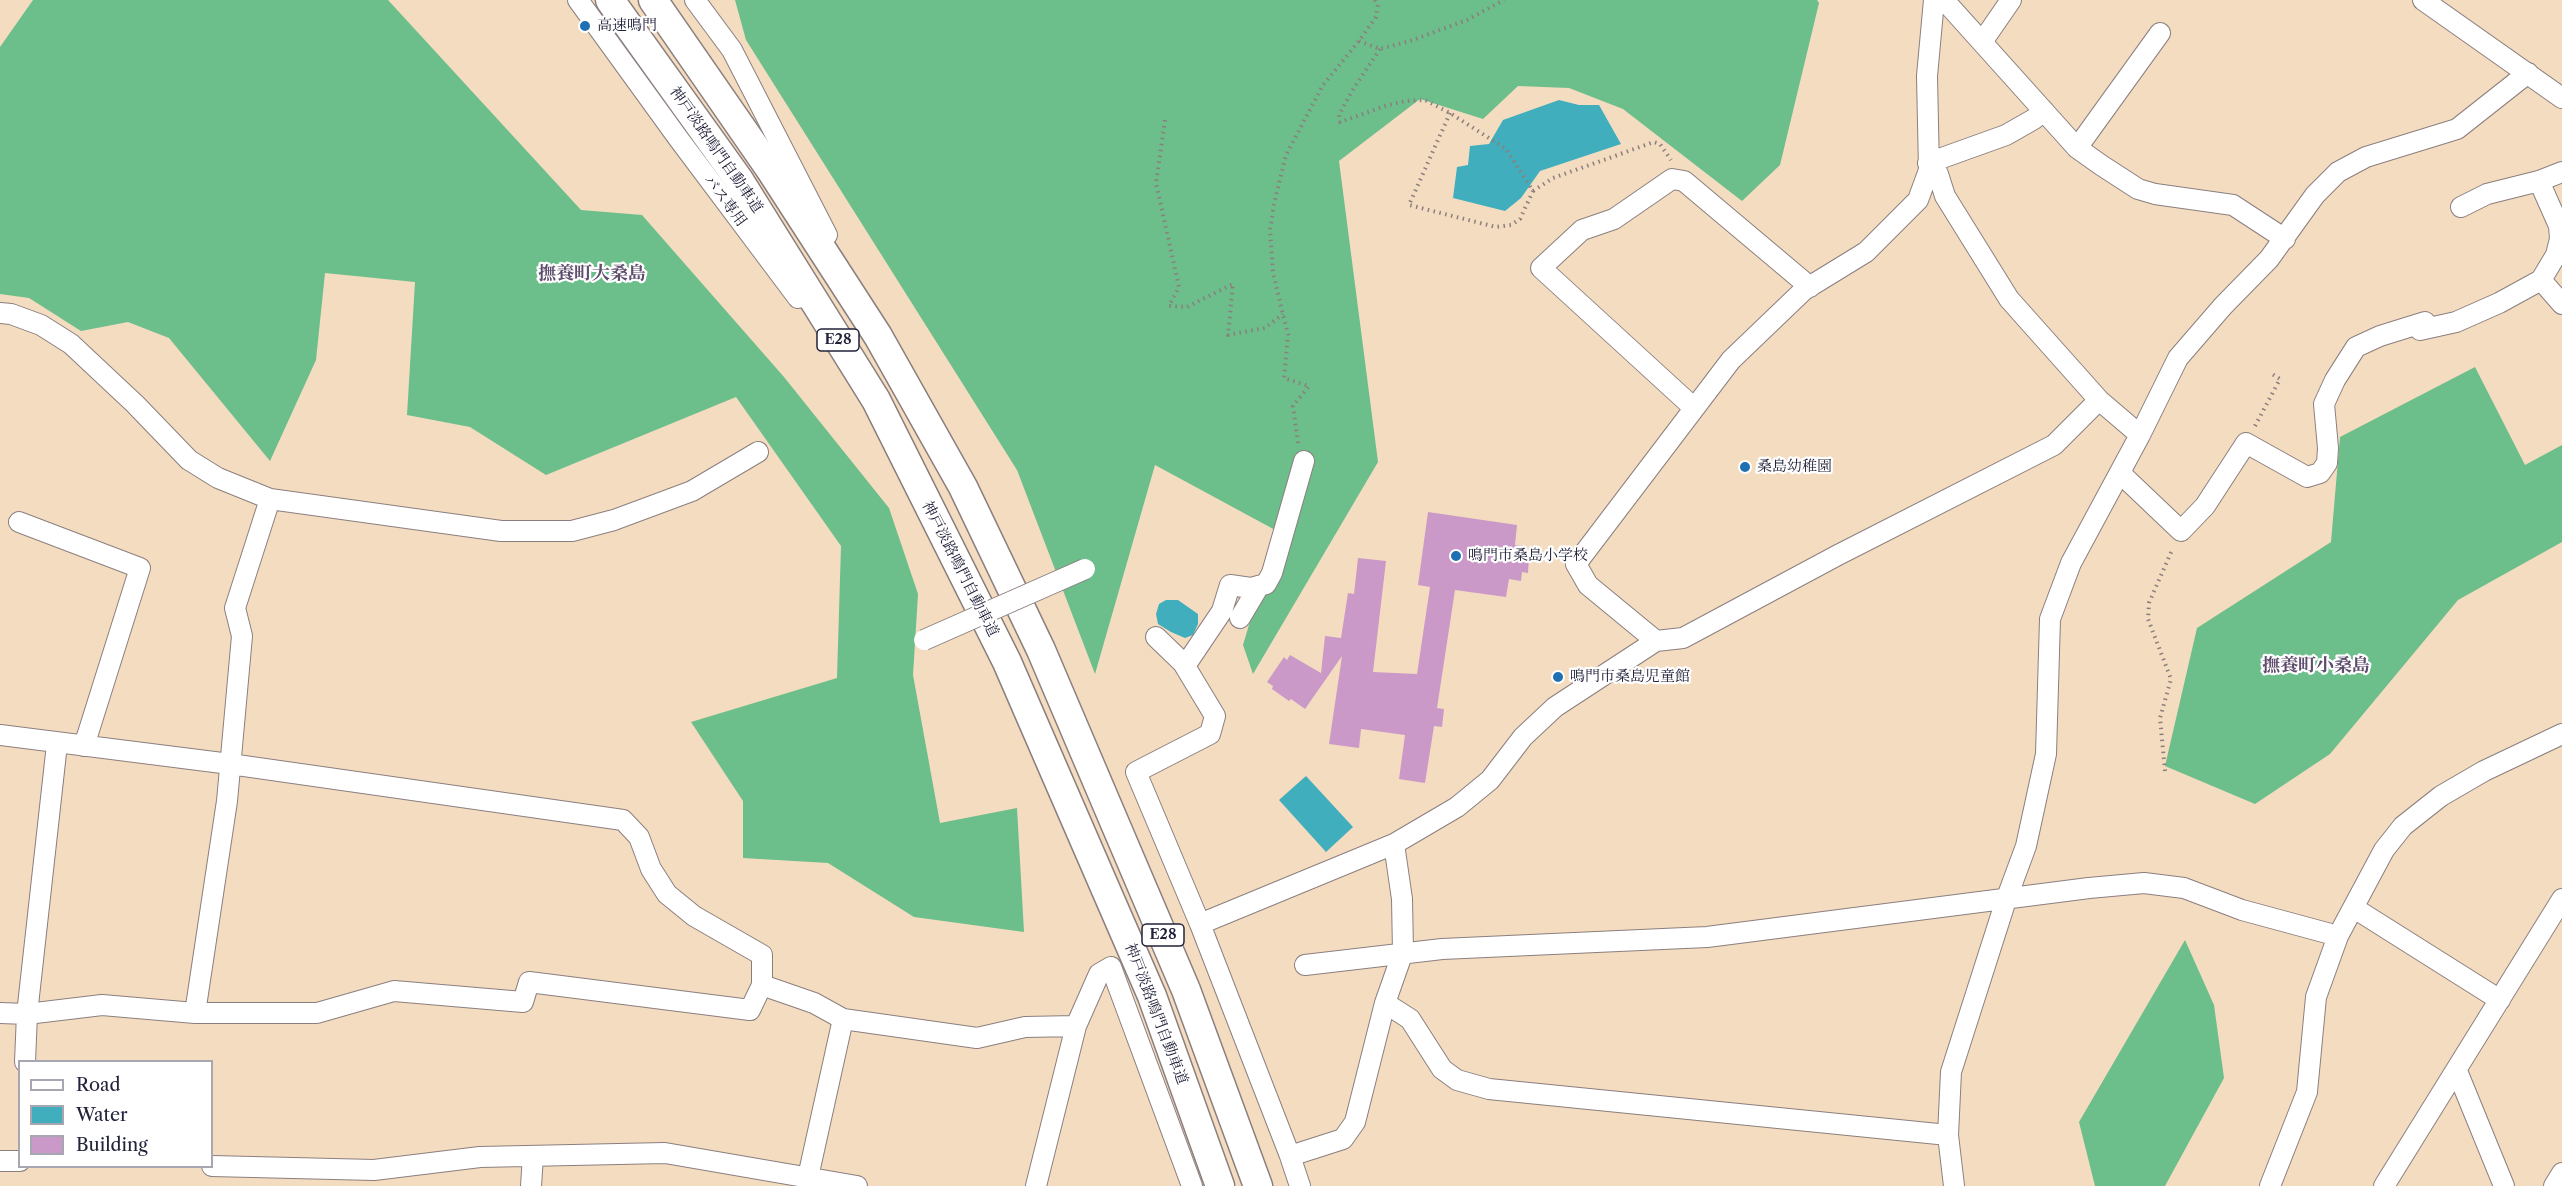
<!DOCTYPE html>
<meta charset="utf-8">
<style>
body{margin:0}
#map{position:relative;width:2562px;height:1186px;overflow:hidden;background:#f4dcc0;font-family:"Libre Caslon Text",serif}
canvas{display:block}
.legend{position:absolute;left:18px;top:1060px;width:195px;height:108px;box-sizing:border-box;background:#fff;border:2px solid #a7a7b1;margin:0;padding:8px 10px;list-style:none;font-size:18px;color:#22223b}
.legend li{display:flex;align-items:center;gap:12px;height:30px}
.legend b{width:30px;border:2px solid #a7a7b1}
</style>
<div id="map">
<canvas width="2562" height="1186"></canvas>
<ul class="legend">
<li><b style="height:8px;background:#fff"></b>Road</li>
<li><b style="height:16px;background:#40aebd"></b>Water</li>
<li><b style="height:16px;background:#ca99c7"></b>Building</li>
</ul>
</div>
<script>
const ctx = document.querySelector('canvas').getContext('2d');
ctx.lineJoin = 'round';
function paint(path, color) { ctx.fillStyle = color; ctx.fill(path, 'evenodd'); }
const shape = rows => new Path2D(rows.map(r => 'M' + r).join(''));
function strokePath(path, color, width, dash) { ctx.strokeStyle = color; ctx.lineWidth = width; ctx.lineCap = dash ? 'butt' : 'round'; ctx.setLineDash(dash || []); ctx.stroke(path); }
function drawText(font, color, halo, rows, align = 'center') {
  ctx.font = font + ' "Libre Caslon Text","Noto Serif JP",serif'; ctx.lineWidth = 4.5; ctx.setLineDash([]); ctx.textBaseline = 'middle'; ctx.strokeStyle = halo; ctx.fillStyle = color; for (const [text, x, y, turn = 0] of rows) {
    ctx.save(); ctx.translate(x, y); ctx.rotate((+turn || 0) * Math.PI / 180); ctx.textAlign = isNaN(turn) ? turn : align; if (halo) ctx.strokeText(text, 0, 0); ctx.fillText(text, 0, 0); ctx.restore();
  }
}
paint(shape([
 [33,0,388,0,581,210,642,215,784,377,889,508,918,594,913,675,940,823,1017,808,1024,932,914,917,828,863,743,858,743,801,691,722,837,678,841,546,736,397,546,475,470,427,407,415,415,282,325,273,316,360,270,461,169,338,128,322,81,331,29,298,0,294,0,47],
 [735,0,1817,0,1819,3,1780,165,1742,201,1623,109,1569,88,1518,86,1483,119,1420,99,1339,161,1378,462,1253,674,1243,645,1277,531,1155,465,1095,674,1017,470,746,40],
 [2475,367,2525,465,2562,445,2562,542,2458,600,2330,754,2255,804,2165,766,2197,628,2331,542,2340,437],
 [2185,940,2214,1005,2224,1078,2165,1186,2095,1186,2079,1122]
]), '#6cbe8b');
paint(shape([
 [1559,100,1579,105,1599,105,1621,144,1540,171,1521,198,1505,211,1453,198,1457,167,1468,165,1470,146,1489,144,1503,120],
 [1166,600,1178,600,1198,614,1198,624,1193,635,1185,638,1171,632,1158,624,1156,614,1159,604],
 [1306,776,1353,827,1326,852,1279,800]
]), '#40aebd');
paint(shape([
 [1428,512,1517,525,1515,545,1525,546,1524,556,1529,557,1528,573,1522,572,1521,581,1509,579,1506,597,1455,590,1437,708,1444,709,1442,727,1434,726,1425,783,1399,779,1405,735,1361,729,1359,748,1329,744,1342,656,1305,709,1291,699,1289,701,1272,689,1273,686,1267,682,1284,657,1287,660,1290,655,1321,673,1325,636,1341,638,1348,593,1354,594,1358,558,1386,561,1373,672,1417,674,1430,587,1418,585]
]), '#ca99c7');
const minor = shape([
 [578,0,678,138,798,298],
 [695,0,732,50,827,235],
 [1944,0,2077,148,2101,165,2138,189,2155,194,2233,205,2285,239],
 [2423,0,2562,98],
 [1982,42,2011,0],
 [2077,148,2160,33],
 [1928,163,2006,135,2034,119,2044,111],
 [1929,170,1938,174,1945,196,2009,299,2099,400,2140,435],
 [2461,207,2487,194,2539,181,2562,172],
 [2541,280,2562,304],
 [0,313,11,314,41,325,71,344,135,404,189,460,218,478,270,499,501,531,572,531,614,520,692,491,758,452],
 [2419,327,2420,330,2456,322,2499,303,2541,280,2556,255,2560,239,2559,226,2539,181],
 [1694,408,1541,268,1582,230,1614,219,1672,179,1684,181,1810,287],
 [2120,473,2181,531,2205,506,2246,443,2307,477,2320,473,2327,463,2328,448,2324,404,2335,380,2356,347,2380,336,2425,322,2428,328],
 [19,522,140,568,84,746],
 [1240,618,1259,586],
 [1156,637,1183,663,1215,716,1210,734,1136,772,1200,924,1290,1156,1300,1186],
 [1656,641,1588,585,1576,564,1731,360,1804,290,1866,252,1918,200,1929,170,1927,76,1934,0],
 [1185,666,1222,611,1230,585,1251,588,1266,584,1272,573,1304,461],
 [0,735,230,764,623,820,639,837,651,869,667,894,694,916,762,955,762,985],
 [2354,908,2500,1000],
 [1200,924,1394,844,1457,807,1490,780,1523,737,1555,707,1656,641,1683,638,1838,555,2054,445,2099,400],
 [1305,965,1442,949,1707,937,2089,888,2144,883,2184,888,2242,910,2338,936],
 [1385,1003,1410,1019,1442,1069,1457,1080,1489,1089,1948,1135],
 [0,1013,27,1014,102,1005,195,1013,317,1013,394,991,523,1002,529,982,750,1010,762,985,814,1003,843,1019,977,1038,1025,1027,1076,1026],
 [195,1013,227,801,242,636,235,608,270,499],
 [25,1062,27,1014,57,744],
 [2457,1071,2504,1186],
 [1290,1156,1343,1139,1355,1122,1385,1003,1403,952,1402,899,1394,844],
 [0,1161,20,1161],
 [212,1166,374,1170,480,1157,665,1153,857,1186],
 [808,1177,843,1019],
 [531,1186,533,1156],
 [1036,1186,1076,1026,1099,974,1111,967,1192,1186],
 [1954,1186,1948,1135,1951,1072,2006,900,2026,846,2046,754,2050,619,2071,563,2140,435,2178,358,2223,306,2269,259,2315,195,2338,172,2366,157,2457,129,2528,73],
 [2270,1186,2307,1092,2316,997,2338,936,2384,850,2403,826,2441,796,2484,771,2562,734],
 [2384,1186,2562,899],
 [2554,1186,2562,1173]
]);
const highway = shape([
 [610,0,739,180,876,400,1007,662,1152,996,1220,1186],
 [653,0,770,169,878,336,963,487,1041,650,1186,990,1258,1186]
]);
strokePath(minor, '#8b7f7e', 22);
strokePath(highway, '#8b7f7e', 31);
strokePath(shape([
 [1359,41,1380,49,1410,41,1467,20,1504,0],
 [1380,49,1352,91,1339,115,1340,122,1388,105,1406,101,1425,100,1450,113,1506,149,1533,191,1553,178,1654,142,1660,144,1671,160],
 [1450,113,1409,205,1496,227,1511,225,1520,219,1533,191],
 [1165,120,1156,183,1179,287,1169,306,1187,307,1233,284,1228,335,1265,328,1283,314],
 [2255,426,2280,379,2272,374],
 [1298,443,1293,406,1309,386,1284,378,1288,335,1273,273,1270,230,1274,204,1286,155,1323,85,1359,41,1376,17,1378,5,1375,0],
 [2165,771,2160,718,2171,679,2148,619,2149,603,2173,548]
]), '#8b7f7e', 4, [1.5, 4.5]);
strokePath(minor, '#fff', 20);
strokePath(highway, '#fff', 28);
const minorBridge = shape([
 [924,640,1085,569]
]);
strokePath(minorBridge, '#8b7f7e', 22, []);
strokePath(minorBridge, '#fff', 20);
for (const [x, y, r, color] of [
 [585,26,6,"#1f6fb2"],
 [1745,467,6,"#1f6fb2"],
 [1456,556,6,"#1f6fb2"],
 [1558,677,6,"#1f6fb2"]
]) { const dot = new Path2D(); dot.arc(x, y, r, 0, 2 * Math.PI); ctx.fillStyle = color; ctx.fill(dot); strokePath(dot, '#fff', 2); }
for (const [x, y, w] of [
 [838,340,42],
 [1163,935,42]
]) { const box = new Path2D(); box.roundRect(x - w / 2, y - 11, w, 22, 4.5); ctx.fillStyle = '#fff'; ctx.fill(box); strokePath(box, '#22223b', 1.5); }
drawText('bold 14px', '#22223b', null, [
 ["E28",838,340],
 ["E28",1163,935]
]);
drawText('15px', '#22223b', '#fff', [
 ["高速鳴門",597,26],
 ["桑島幼稚園",1757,467],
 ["鳴門市桑島小学校",1468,556],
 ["鳴門市桑島児童館",1570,677]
], 'left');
drawText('15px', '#22223b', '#fff', [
 ["神戸淡路鳴門自動車道",716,150,55],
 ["バス専用",725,201,53],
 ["神戸淡路鳴門自動車道",960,569,63],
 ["神戸淡路鳴門自動車道",1156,1014,69]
]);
drawText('bold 18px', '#5d4c6c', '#fff', [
 ["撫養町大桑島",592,274],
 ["撫養町小桑島",2316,666]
]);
</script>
